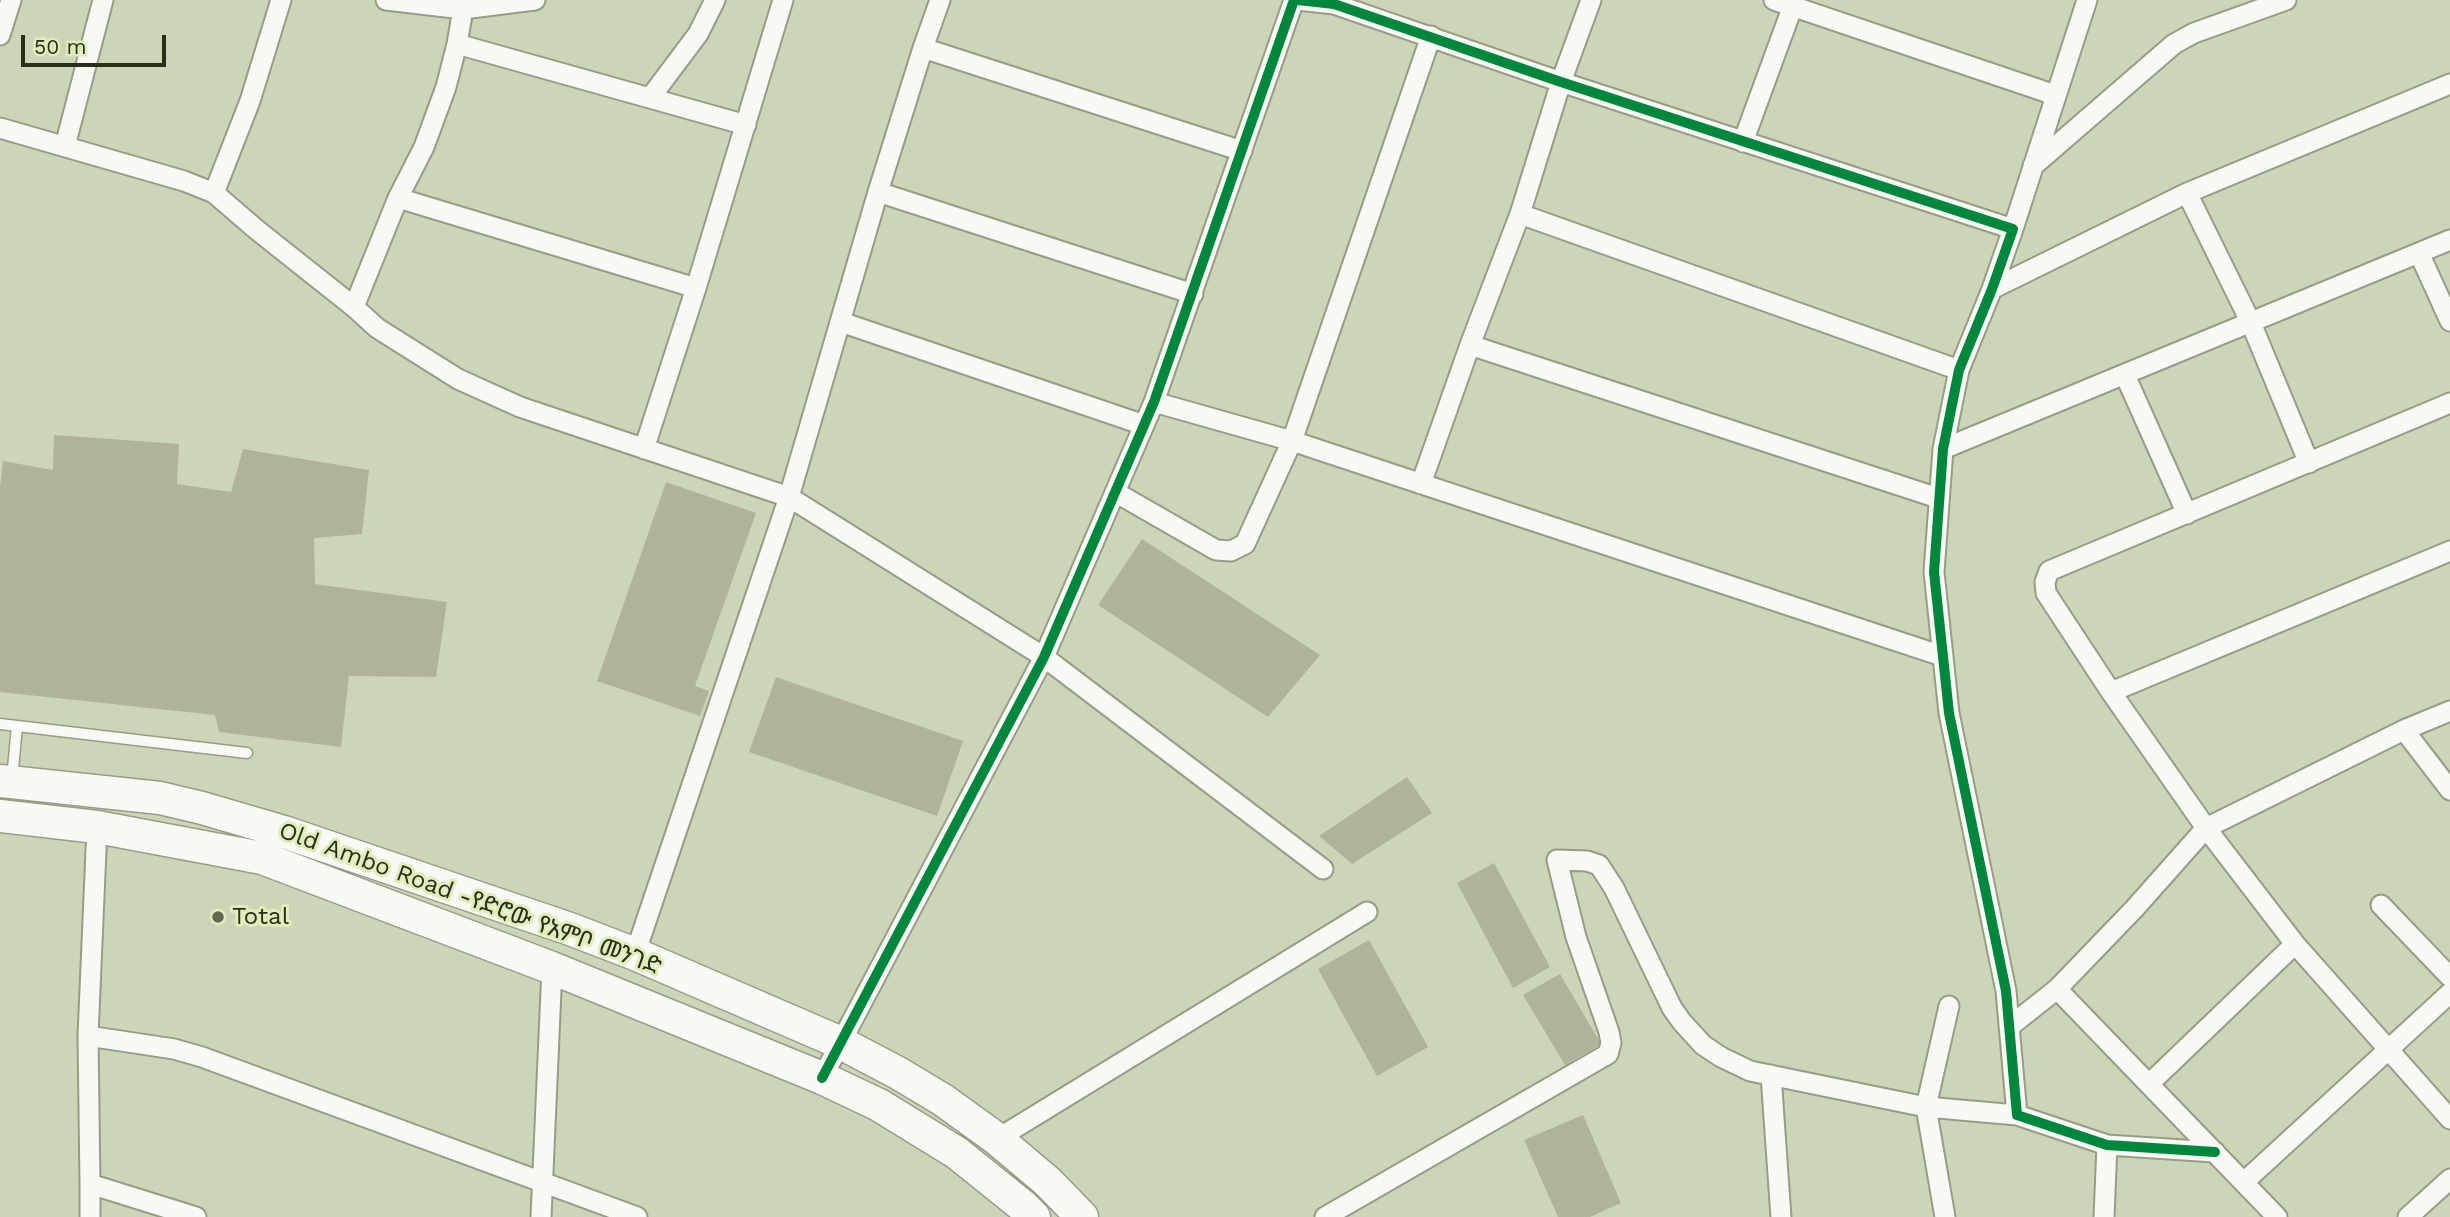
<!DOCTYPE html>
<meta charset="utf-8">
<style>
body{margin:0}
#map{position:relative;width:2450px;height:1217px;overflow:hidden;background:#cdd5b9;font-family:"Work Sans",sans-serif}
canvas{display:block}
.scale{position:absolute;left:21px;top:35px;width:145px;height:32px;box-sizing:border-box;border:4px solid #292e1a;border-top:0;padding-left:9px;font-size:21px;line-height:24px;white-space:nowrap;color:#292e1a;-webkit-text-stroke:5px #e0edbb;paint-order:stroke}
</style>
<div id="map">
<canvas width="2450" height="1217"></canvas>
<div class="scale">50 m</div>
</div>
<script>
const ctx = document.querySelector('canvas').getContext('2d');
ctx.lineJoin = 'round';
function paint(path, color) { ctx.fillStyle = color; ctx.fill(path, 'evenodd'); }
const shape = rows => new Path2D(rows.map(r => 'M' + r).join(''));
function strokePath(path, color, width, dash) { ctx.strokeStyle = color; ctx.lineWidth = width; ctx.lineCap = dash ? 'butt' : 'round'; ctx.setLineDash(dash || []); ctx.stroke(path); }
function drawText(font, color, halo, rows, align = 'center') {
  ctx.font = font + ' "Work Sans","Noto Sans Ethiopic",sans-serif'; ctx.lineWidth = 6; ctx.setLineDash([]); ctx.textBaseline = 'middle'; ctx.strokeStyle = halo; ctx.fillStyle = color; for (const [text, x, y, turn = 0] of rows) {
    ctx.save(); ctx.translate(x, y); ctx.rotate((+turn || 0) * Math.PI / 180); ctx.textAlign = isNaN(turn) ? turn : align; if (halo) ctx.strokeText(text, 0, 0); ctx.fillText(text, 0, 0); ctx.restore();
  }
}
paint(shape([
 [54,435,179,444,177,484,231,492,243,449,369,470,362,534,314,538,315,584,447,602,436,677,349,676,341,747,219,732,215,715,0,692,0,487,3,461,53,470],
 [666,482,756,513,695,686,709,691,700,716,597,681],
 [1142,539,1320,655,1268,717,1098,605],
 [776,677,963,741,937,816,749,752],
 [1407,777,1432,813,1352,864,1319,836],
 [1494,863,1550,967,1513,988,1457,883],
 [1369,940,1428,1047,1377,1076,1318,969],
 [1560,974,1601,1044,1565,1065,1523,995],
 [1583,1115,1621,1203,1590,1217,1558,1217,1524,1140]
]), '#b0b29c');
const lane = shape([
 [0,724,17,726,12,779],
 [17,726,247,753]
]);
const street = shape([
 [386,0,463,9,535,0],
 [940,0,923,48,878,192,789,497,1044,657,1323,869],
 [1298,0,1334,4,1561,82,2013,229,1992,289,1959,370,1943,449,1934,572,1949,713,2006,991,2017,1115,2107,1145,2215,1152],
 [1774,0,2055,95],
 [0,35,11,0],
 [1431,36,1292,441,1942,656],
 [457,44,746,125],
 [923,48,1242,151],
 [650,98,698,34,715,0],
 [0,128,184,181,214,193,250,101,281,0],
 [1743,142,1795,0],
 [65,146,103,0],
 [2033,166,2174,44,2194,33,2286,0],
 [878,192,1193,294],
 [214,193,257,230,354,307,377,328,458,379,520,407,789,497,635,954],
 [2187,193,2251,323,2309,463],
 [398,198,424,147,446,87,457,44,463,9],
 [1520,214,1959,370],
 [2013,229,2087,0],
 [2419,253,2450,321],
 [1992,289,2187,193,2450,84],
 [354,307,398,198,696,288],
 [841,322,1144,425],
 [1470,345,1938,498],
 [2125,375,2187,514],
 [2450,403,2049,571,2045,582,2046,593,2111,692,2206,828,2295,944,2450,1119],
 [644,449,696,288,783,0],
 [1943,449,2450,240],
 [1421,484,1470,345,1520,214,1561,82,1591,0],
 [1115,492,1216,550,1231,551,1245,544,1292,441,1154,402],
 [2111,692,2450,551],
 [2404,730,2450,790],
 [97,827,88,1036,174,1049,202,1057,637,1217],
 [2381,905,2450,977],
 [2009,1027,2057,989],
 [88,1036,90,1184,196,1217],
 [1771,1075,1781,1217],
 [822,1078,1044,657,1154,402,1294,0],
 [2149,1084,2295,944],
 [997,1139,1367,912],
 [2244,1182,2450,993],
 [90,1217,90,1184],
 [541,1217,552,968],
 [1325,1217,1608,1054,1611,1043,1609,1032,1576,937,1557,860,1587,861,1599,865,1614,888,1672,1008,1682,1022,1703,1045,1721,1057,1750,1071,1926,1107,2017,1115],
 [1945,1217,1926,1107,1949,1006],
 [2104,1217,2107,1145],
 [2277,1217,2057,989,2135,908,2206,828,2404,730,2450,711],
 [2408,1217,2450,1179]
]);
const primary = shape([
 [0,781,160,798,202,808,284,832,570,929,635,954,841,1043,898,1073,943,1100,997,1139,1048,1182,1082,1217],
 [0,816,97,827,262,858,552,968,822,1078,879,1105,957,1153,1024,1207,1034,1217]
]);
strokePath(lane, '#979c86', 13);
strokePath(street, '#979c86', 23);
strokePath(primary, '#979c86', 35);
strokePath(lane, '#f8f9f4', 10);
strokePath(street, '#f8f9f4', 19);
strokePath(primary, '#f8f9f4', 32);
strokePath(shape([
 [1298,0,1334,4,1561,82,2013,229,1992,289,1959,370,1943,449,1934,572,1949,713,2006,991,2017,1115,2107,1145,2215,1152],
 [822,1078,1044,657,1154,402,1294,0]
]), '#00873e', 10);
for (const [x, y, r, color] of [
 [218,917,7,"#626852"]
]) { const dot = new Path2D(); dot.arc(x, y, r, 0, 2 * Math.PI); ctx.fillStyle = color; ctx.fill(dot); strokePath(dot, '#e0edbb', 2.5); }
drawText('24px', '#292e1a', '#e0edbb', [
 ["Old Ambo Road -የድሮው የአምቦ መንገድ",470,899,20]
]);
drawText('24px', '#292e1a', '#e0edbb', [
 ["Total",232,917]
], 'left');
</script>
